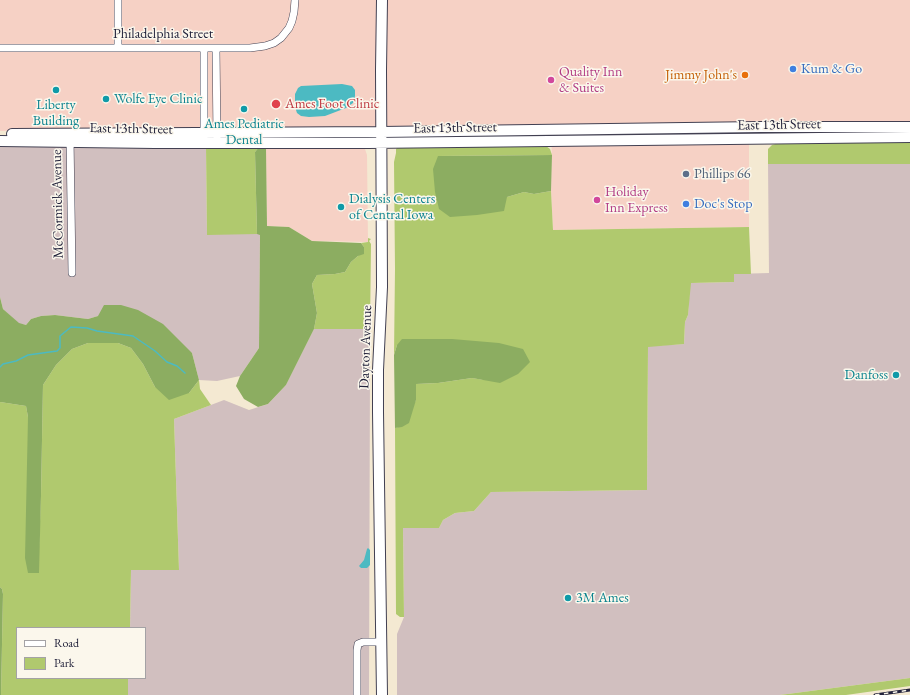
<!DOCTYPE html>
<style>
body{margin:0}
#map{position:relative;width:910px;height:695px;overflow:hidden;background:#f4e9d2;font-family:"EB Garamond",serif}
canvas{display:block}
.legend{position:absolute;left:16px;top:627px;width:130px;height:52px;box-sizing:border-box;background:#fbf7ec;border:1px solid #a4a2a5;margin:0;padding:5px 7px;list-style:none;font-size:12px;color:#22223b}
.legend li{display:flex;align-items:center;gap:8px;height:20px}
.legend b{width:20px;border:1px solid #a4a2a5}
</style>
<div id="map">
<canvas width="910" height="695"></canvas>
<ul class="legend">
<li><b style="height:5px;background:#fff"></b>Road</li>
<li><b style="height:11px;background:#b0c96e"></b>Park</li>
</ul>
</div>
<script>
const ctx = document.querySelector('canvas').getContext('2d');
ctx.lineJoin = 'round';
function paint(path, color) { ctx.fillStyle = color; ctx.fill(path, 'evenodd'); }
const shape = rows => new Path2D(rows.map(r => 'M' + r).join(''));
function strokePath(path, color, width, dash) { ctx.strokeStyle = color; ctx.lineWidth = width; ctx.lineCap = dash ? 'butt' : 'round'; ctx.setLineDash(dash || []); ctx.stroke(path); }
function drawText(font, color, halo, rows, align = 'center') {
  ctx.font = font + ' "EB Garamond",serif'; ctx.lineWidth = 3; ctx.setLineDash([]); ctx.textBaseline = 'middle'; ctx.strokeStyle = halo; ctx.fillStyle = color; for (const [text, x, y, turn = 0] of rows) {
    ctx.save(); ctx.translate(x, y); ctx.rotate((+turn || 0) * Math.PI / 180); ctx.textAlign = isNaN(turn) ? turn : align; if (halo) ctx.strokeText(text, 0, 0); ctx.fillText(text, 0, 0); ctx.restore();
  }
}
paint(shape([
 [0,0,378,0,377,50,387,50,387,0,910,0,910,121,749,122,749,227,553,230,551,191,552,127,287,129,257,126,195,127,189,129,0,131],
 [364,146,367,155,368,242,312,241,289,227,267,226,266,147]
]), '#f6d1c5');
paint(shape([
 [0,146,206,147,207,234,260,234,259,348,240,376,217,381,199,380,192,353,98,316,88,319,55,315,41,316,31,319,26,325,19,324,3,309,0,297],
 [768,164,910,164,910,678,780,695,397,695,397,634,404,617,403,528,439,528,443,520,455,513,474,511,491,492,647,490,648,346,684,344,685,322,688,315,690,283,734,282,734,274,769,273],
 [314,329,370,329,370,342,369,345,368,363,370,364,369,695,128,695,128,678,145,678,145,628,130,628,131,570,179,570,174,419,224,400,249,410,268,404,286,385]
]), '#d1bfbf');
paint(shape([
 [779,143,910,143,910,164,768,164,768,149,772,145],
 [546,146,550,149,552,155,438,156,507,197,524,192,534,194,551,191,553,230,749,227,751,274,734,274,734,282,691,283,688,315,685,322,684,344,648,347,647,490,491,492,474,511,455,513,443,520,439,528,403,528,404,617,400,617,396,614,395,428,402,426,416,400,416,384,438,383,472,378,484,380,397,345,394,355,395,269,394,162,396,153,396,149,398,147],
 [206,147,259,147,255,152,257,234,207,235],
 [368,238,371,239,369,241,371,244,370,329,314,329,317,313,312,284,317,275,335,274,345,272,351,262,358,256,364,247,361,243,368,242],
 [88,343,118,343,131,348,143,364,155,387,189,393,199,380,200,389,211,405,174,419,179,570,131,570,130,628,17,628,17,678,128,678,128,695,1,695,3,594,2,589,0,587,0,402,26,406,28,417,38,573,41,496,43,385,56,365,72,349],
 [910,678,910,686,846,695,780,695]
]), '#b0c96e');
paint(shape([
 [259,147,266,147,267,226,289,227,312,241,361,243,364,247,364,254,358,256,351,262,345,272,335,274,317,275,312,284,317,313,314,329,286,385,268,404,258,407,244,399,236,386,240,376,259,348,260,235,257,234,255,152],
 [552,155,551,191,534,194,524,192,507,197,504,211,477,215,450,217,439,209,435,192,433,169,438,156],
 [0,297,3,309,19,323,26,325,31,319,41,316,55,315,88,319,98,316,104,305,121,305,138,310,163,324,192,353,199,380,189,393,169,400,155,387,143,364,131,348,118,343,88,343,72,349,56,365,43,385,41,496,39,573,28,573,25,558,28,417,26,406,0,402],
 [402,339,452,339,499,343,523,349,530,362,518,374,500,383,472,378,438,383,416,384,416,400,409,423,402,427,395,428,394,355,397,345],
 [0,587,2,589,3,594,1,695,0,695]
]), '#8cad61');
paint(shape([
 [342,84,352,86,355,90,355,96,353,103,346,108,325,116,309,117,301,116,297,113,296,110,295,100,295,94,298,88,301,86],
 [368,548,370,550,370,565,367,568,361,568,359,566,364,560,367,549]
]), '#4cbac2');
strokePath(shape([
 [0,367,3,364,16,361,28,355,57,351,60,348,60,336,71,327,87,328,97,331,133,336,155,351,167,362,177,366,185,373]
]), '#4cbac2', 1.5);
const minor = shape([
 [118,0,118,47],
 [0,48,250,48,265,46,274,43,281,38,289,28,292,21,294,12,295,0],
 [216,48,217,137],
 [70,137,72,273],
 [204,137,204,48],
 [357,695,357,650,358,644,363,642,381,642]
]);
const secondary = shape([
 [12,134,381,132,761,127,910,127],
 [0,141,155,143,368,143,910,137],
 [382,695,378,412,378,370,382,287,381,70,382,0]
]);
strokePath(minor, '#424052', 8);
strokePath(secondary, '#424052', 12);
strokePath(minor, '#fff', 7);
strokePath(secondary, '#fff', 10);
const rail = shape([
 [875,695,910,690]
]);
strokePath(rail, '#22223b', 3);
strokePath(rail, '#fbf7ec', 1.5, [4.5]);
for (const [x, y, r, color] of [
 [793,69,4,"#3f7fe0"],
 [745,75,4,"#e8710a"],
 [551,80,4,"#d1479c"],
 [56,90,4,"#0f9aa8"],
 [106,99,4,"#0f9aa8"],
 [276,104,5,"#e0444e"],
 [244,109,4,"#0f9aa8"],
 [686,174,4,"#5c6f8a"],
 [597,200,4,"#d1479c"],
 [686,204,4,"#3f7fe0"],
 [341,207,4,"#0f9aa8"],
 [896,375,4,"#0f9aa8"],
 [568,598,4,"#0f9aa8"]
]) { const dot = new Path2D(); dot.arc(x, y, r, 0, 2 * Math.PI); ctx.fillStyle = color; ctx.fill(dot); strokePath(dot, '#fbf7ec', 1.5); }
drawText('14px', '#22223b', '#fbf7ec', [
 ["Philadelphia Street",163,34],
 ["East 13th Street",779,125,-1],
 ["East 13th Street",455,128,-1],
 ["East 13th Street",131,129,1],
 ["McCormick Avenue",58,204,-91],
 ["Dayton Avenue",366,347,-88]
]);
drawText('14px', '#366cbe', '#fbf7ec', [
 ["Kum & Go",801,69],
 ["Doc's Stop",694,204]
], 'left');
drawText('14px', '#b23c85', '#fbf7ec', [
 ["Quality Inn",559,72],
 ["& Suites",559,88],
 ["Holiday",605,192],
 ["Inn Express",605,208]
], 'left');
drawText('14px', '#c56008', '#fbf7ec', [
 ["Jimmy John's",737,75]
], 'right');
drawText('14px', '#0d838f', '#fbf7ec', [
 ["Wolfe Eye Clinic",114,99],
 ["Liberty",56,105,"center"],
 ["Building",56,121,"center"],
 ["Ames Pediatric",244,124,"center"],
 ["Dental",244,140,"center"],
 ["Dialysis Centers",349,199],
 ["of Central Iowa",349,215],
 ["Danfoss",888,375,"right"],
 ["3M Ames",576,598]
], 'left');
drawText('14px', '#be3a42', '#fbf7ec', [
 ["Ames Foot Clinic",285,104]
], 'left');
drawText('14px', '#4e5e75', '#fbf7ec', [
 ["Phillips 66",694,174]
], 'left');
</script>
